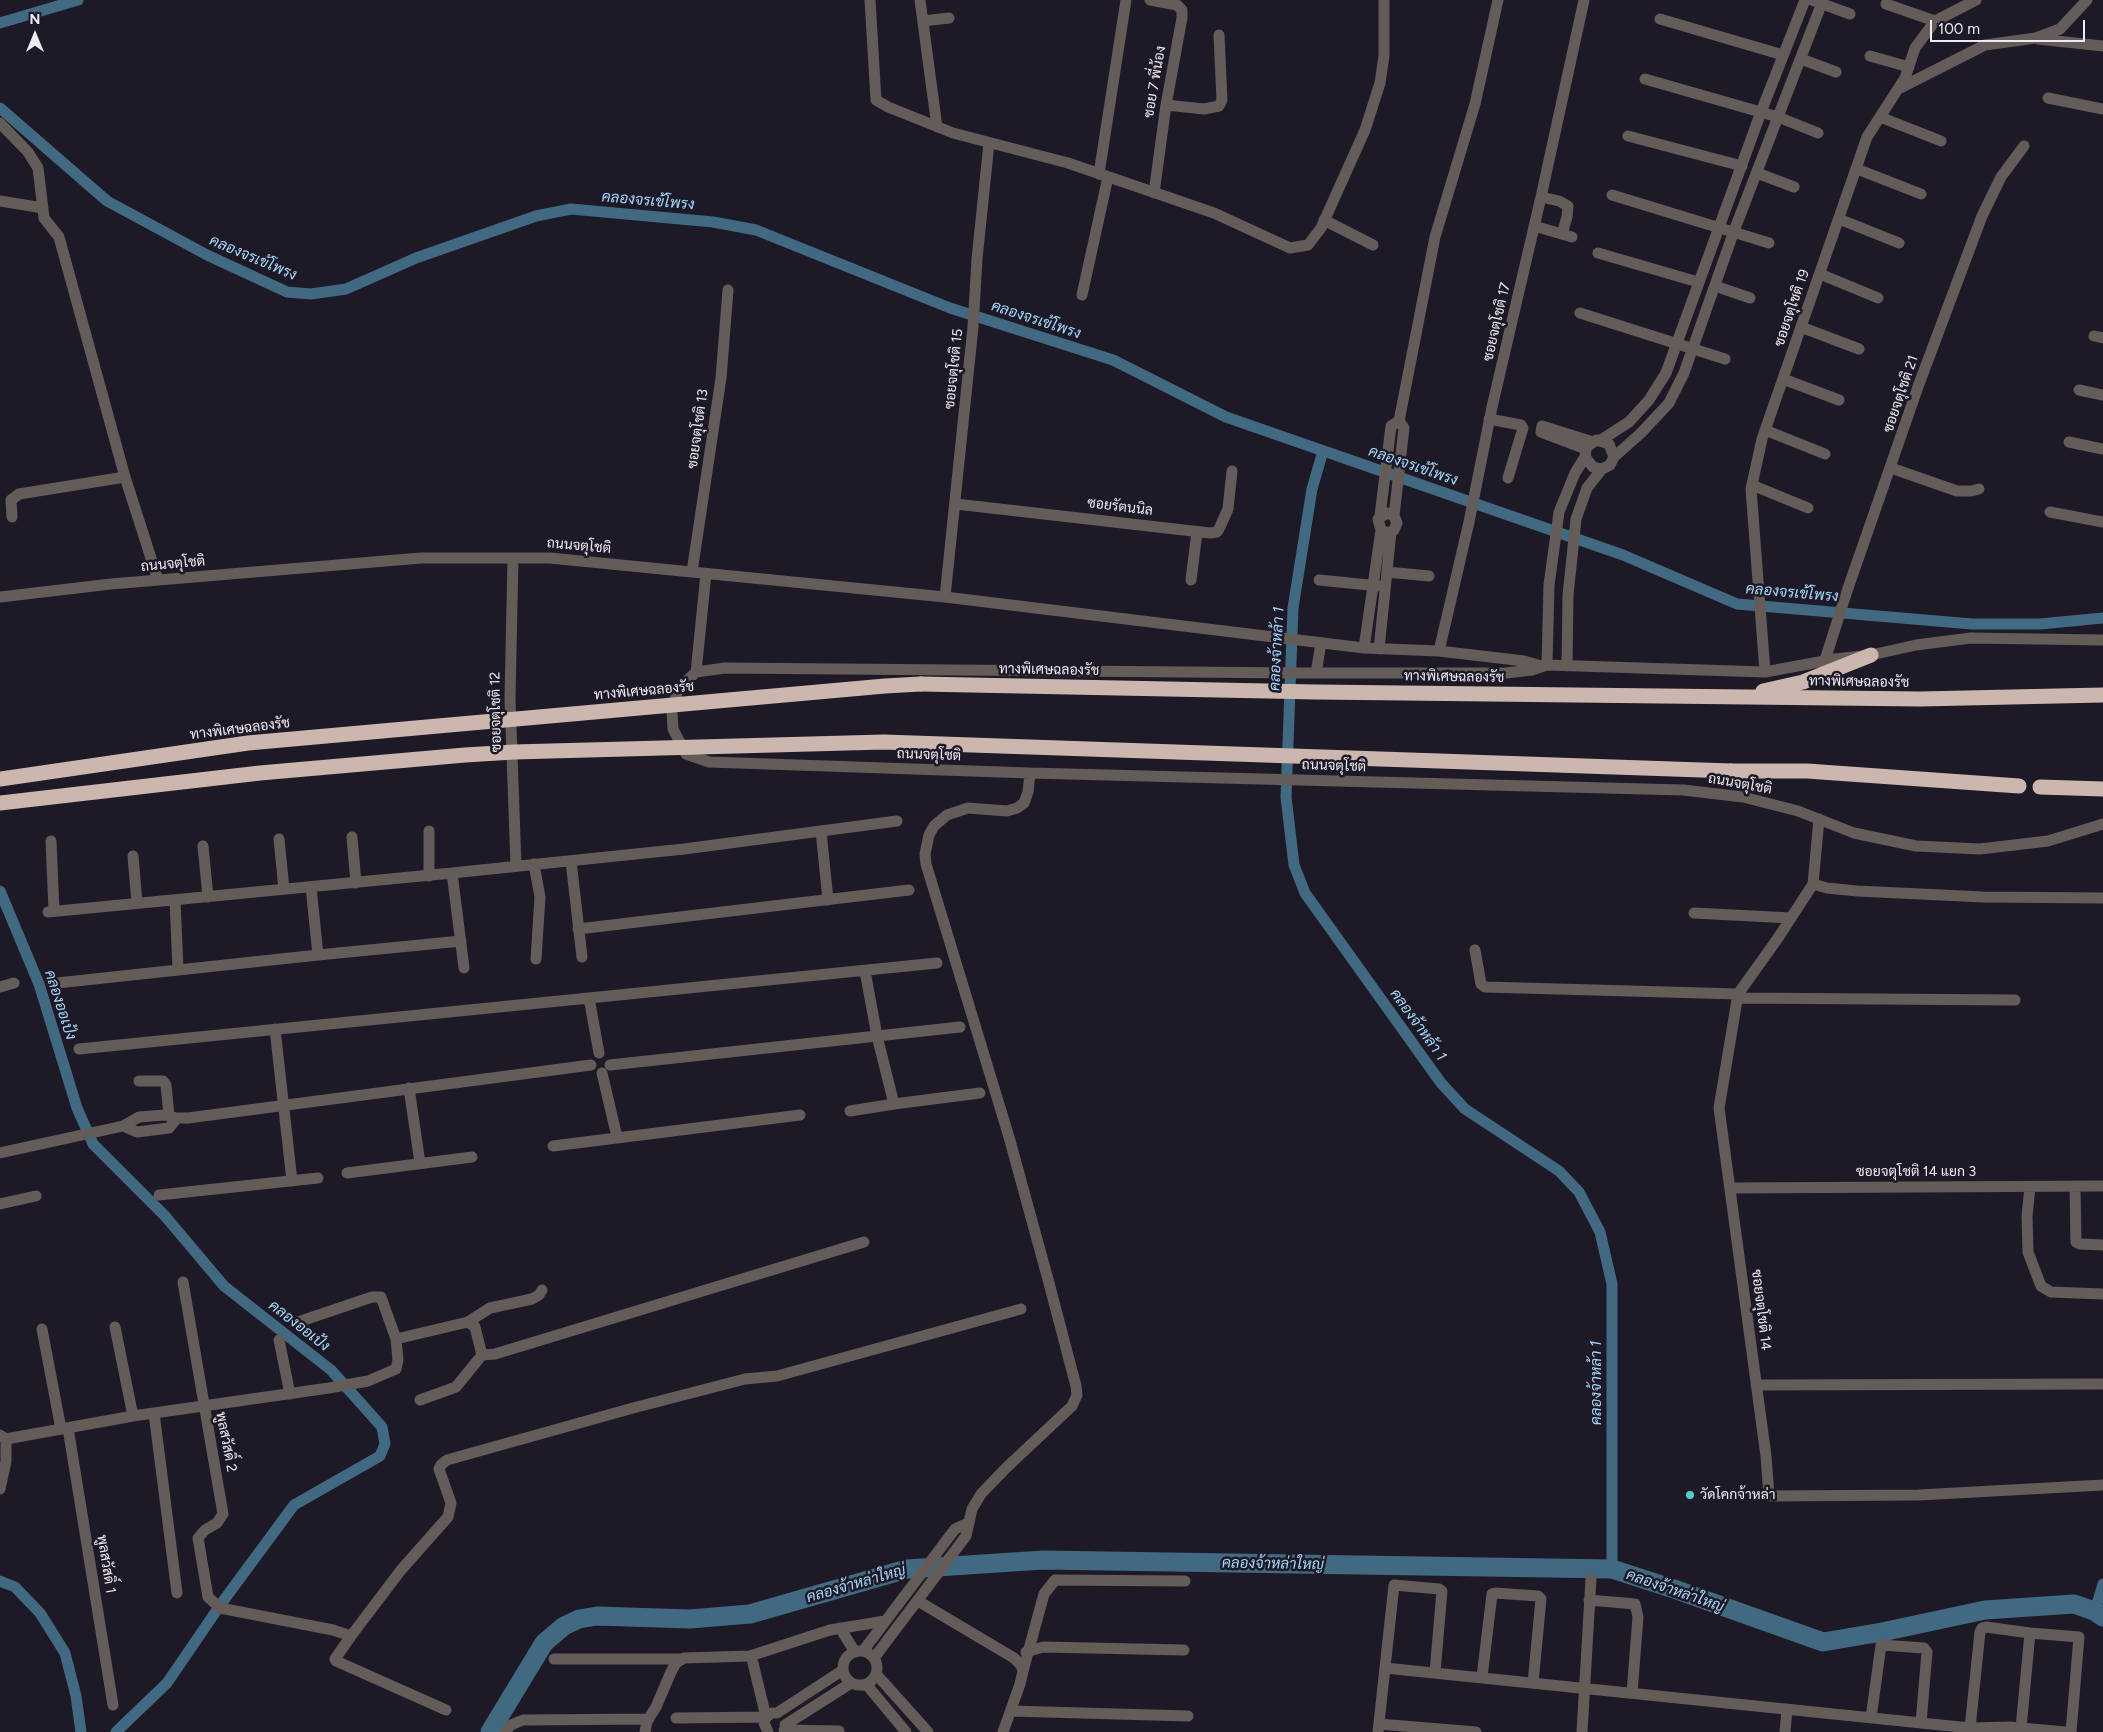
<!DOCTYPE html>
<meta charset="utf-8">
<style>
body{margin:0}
#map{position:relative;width:2103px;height:1732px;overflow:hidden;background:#1e1927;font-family:Figtree,sans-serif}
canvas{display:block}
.north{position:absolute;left:10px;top:10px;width:50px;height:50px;-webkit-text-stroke:4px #1e1927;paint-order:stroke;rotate:0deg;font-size:14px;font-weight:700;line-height:20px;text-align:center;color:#eeebf5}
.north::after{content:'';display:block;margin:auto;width:18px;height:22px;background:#eeebf5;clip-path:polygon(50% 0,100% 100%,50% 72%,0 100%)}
.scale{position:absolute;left:1930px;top:20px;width:155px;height:22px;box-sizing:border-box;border:2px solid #eeebf5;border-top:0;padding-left:6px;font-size:15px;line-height:18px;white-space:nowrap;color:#eeebf5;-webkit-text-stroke:4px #1e1927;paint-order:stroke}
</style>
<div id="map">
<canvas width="2103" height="1732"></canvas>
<div class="north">N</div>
<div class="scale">100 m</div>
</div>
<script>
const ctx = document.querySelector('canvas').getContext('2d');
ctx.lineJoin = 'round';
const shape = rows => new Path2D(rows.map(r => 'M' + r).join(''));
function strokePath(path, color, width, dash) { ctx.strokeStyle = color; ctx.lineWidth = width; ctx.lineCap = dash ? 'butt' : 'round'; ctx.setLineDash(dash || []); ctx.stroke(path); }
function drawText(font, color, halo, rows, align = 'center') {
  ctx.font = font + ' Figtree,Sarabun,sans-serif'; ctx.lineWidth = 5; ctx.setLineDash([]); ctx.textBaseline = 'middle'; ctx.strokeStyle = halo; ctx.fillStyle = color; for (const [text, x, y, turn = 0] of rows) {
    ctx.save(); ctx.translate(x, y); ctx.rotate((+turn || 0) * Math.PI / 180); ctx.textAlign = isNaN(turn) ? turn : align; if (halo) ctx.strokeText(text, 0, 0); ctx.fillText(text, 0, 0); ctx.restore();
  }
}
strokePath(shape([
 [0,23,78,0],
 [0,108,107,201,207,255,287,292,311,294,346,289,416,258,536,216,571,209,713,222,756,230,950,308,1113,360,1226,417,1623,555,1737,604,1972,624,2040,624,2103,618],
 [1323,451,1312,489,1293,608,1286,797,1294,865,1305,893,1441,1083,1465,1109,1559,1171,1579,1192,1600,1232,1612,1284,1612,1569],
 [0,891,39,984,77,1108,93,1144,165,1216,224,1286,331,1370,382,1427,385,1444,380,1456,294,1505,221,1604,167,1683,116,1732],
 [0,1581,15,1587,40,1613,65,1653,76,1696,81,1732],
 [2095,1611,2103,1584]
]), '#416a82', 11);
strokePath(shape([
 [490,1732,544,1643,564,1626,579,1619,597,1616,690,1619,750,1614,907,1569,1043,1560,1612,1569,1674,1589,1823,1642,1882,1632,1985,1610,2074,1604,2094,1611,2103,1617]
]), '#416a82', 19);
strokePath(shape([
 [870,0,876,100,888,107,953,133,1068,163,1214,213,1290,248,1308,245,1321,228,1365,130,1380,83,1384,56,1384,0],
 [920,0,937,127],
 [1150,0,1177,5,1182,10,1182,18,1166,105,1154,193],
 [1812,0,1850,14],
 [1886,4,1935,21],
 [1660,19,1783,55],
 [923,21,949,18],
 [2038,39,2103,46],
 [1870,56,1909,67],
 [1801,59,1836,72],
 [1645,79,1778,117,1818,133],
 [1900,88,1985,45,2036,38,2060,29,2087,0],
 [2048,98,2103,109],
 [1166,105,1204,109,1219,106,1222,100,1219,35],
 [1880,117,1941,141],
 [0,123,28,152,38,168,44,218,59,237,125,477,158,580],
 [1628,136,1742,166],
 [1857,169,1921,194],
 [1757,173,1794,187],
 [1099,174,1126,0],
 [1612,195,1769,243],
 [1541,197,1559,201,1568,206,1567,217,1562,234],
 [0,201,43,208],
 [1839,219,1899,243],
 [1324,220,1373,245],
 [1534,226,1572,237],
 [1598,253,1698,282],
 [1820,274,1878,298],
 [1715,286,1750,298],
 [1082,295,1108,177],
 [1580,313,1725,359],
 [1801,327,1859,349],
 [2094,336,2103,338],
 [1783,379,1839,400],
 [2079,390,2103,395],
 [1489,419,1521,425,1523,428,1508,478],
 [1765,430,1825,454],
 [1601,440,1629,422,1649,400,1666,373,1761,112,1805,0],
 [2069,442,2103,449],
 [1586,449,1541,432,1542,426,1593,442],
 [1614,457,1641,433,1669,403,1684,373,1734,231,1823,0],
 [1891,468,1957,491,1971,491,1979,489],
 [1752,485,1808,508],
 [956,504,1210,533,1217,532,1219,529,1228,509,1232,471],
 [2050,512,2103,522],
 [1380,516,1391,426,1399,421,1435,237,1475,104,1498,0],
 [1394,516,1404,428,1399,421],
 [12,517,11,500,19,494,125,477],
 [513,558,510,699,516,866],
 [692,572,721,378,728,290],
 [1387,572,1429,576],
 [1191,580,1197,532],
 [1319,580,1379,586],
 [0,597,111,584,421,558,550,558,945,597,1364,648,1439,651,1524,661,1542,666],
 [945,597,973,327,977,259,989,143],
 [2103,640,1971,638,1916,645,1871,655,1835,659,1765,672,1547,665,1532,670,1506,673,1301,673,725,668,696,672,678,689,672,711,673,729,686,754,709,762,1030,773,1683,790,1743,797,1798,811,1854,833,1916,846,1980,849,2048,841,2103,824],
 [1364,648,1381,530,1378,519,1387,513,1394,516,1397,523,1394,530,1388,533,1381,530],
 [1379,649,1391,532],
 [1439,651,1469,522,1492,407,1541,197,1584,0],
 [1825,660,1846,594,1919,384,1982,216,2001,177,2024,146],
 [1547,665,1549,585,1559,512,1575,473,1585,457],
 [1567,666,1568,595,1576,519,1587,488,1602,469,1610,465,1614,457,1609,444,1597,440,1589,445,1586,449,1585,457,1593,467,1602,469],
 [696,672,706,574],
 [1765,672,1751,489,1762,439,1867,137,1905,78,1915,48,1935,21,1976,0],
 [1316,673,1321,643],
 [1819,819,1813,884,1778,938,1738,994,1719,1108,1766,1456,1769,1496,1919,1495,2103,1485],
 [429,831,429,876],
 [821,831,828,900],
 [352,837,356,883],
 [279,839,284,889],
 [51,841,54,911],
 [203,846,208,897],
 [133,856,137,903],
 [571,861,582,957],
 [534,864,540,897,536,959],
 [1813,884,1827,888,1857,891,1983,897,2103,898],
 [311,887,318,955,461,941],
 [175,900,178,970],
 [48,912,452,873],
 [1694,913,1791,918],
 [578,929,909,890],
 [1475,950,1481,984,1485,987,1738,994],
 [464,968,452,873,684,849,897,821],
 [57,983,318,955],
 [0,987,14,983],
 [589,998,937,963],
 [1737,998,2015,1000],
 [275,1029,292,1181],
 [79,1049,589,998,599,1053],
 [610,1065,960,1027],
 [602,1073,617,1137],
 [139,1081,163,1081,166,1085,169,1116],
 [409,1088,420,1163],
 [894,1104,980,1093],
 [850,1111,894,1104,877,1036,865,971],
 [123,1126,137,1132,169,1128,177,1118],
 [553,1146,800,1115],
 [0,1153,123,1126,139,1117,165,1115,177,1118,188,1118,591,1065],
 [347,1173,472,1157],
 [2075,1186,2076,1242,2080,1244,2103,1245],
 [2030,1187,2027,1216,2028,1252,2041,1286,2051,1292,2103,1294],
 [1730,1188,2103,1186],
 [159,1195,318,1178],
 [0,1204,36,1196],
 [183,1282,223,1514,217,1523,205,1530,198,1538,208,1597,220,1608,333,1630,351,1636,401,1570,448,1517,451,1503,439,1469,441,1465,447,1460,633,1408,745,1379,777,1376,1021,1309],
 [468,1322,475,1327,482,1355],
 [115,1327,133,1416],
 [42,1329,61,1429],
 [396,1339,468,1322,490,1308,532,1299,539,1295,542,1290],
 [279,1340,290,1394],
 [1756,1385,2103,1384],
 [420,1400,456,1387,482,1355,495,1354,864,1242],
 [154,1413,177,1593],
 [68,1428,113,1705],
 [0,1435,6,1439,133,1416,329,1388,368,1381,396,1369,398,1360,396,1339,381,1297,372,1297,298,1322],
 [0,1489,6,1461,6,1439],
 [1589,1600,1635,1604,1638,1617,1632,1693],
 [918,1601,1014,1658,1021,1665,1023,1671,1020,1684,1003,1732],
 [840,1628,855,1652],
 [351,1636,335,1659,336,1661,446,1710],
 '843 1668a17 17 0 1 1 34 0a17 17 0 1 1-34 0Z',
 [863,1651,955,1529,968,1523],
 [1026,1652,1043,1647,1184,1650],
 [874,1658,966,1536,972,1509,981,1494,1006,1468,1072,1406,1077,1395,1076,1386,1049,1283,1009,1137,926,864,925,854,929,835,934,826,947,815,968,808,1007,811,1017,808,1024,803,1028,792,1030,773],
 [554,1659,682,1659],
 [1385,1668,1970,1728,2010,1727,2065,1732],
 [1023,1671,1044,1594,1055,1580,1185,1581],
 [876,1674,928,1732],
 [1482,1677,1492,1594,1495,1593,1538,1596,1541,1599,1533,1683],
 [866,1684,906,1732],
 [1011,1711,1188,1716],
 [777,1713,843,1670],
 [676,1718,766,1717,753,1663],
 [1871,1718,1881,1645,1924,1648,1927,1652,1921,1723],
 [1379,1724,1476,1732],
 [785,1725,851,1683],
 [1970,1728,1980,1632,1982,1628,1986,1627,2030,1633,2079,1637,2071,1732],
 [2021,1728,2030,1633],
 [784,1730,839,1731],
 [505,1732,511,1725,523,1720,649,1719],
 [645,1732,647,1721,656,1707,671,1672,676,1663,684,1658,750,1656,830,1630,885,1621],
 [768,1732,764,1723,766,1717,772,1713],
 [1378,1732,1394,1585,1439,1589,1442,1591,1435,1672],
 [1582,1732,1591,1579],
 [1785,1732,1787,1709]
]), '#645c58', 11);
strokePath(shape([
 [921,684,1316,692,1920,699,2103,695],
 [1763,691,1803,682,1871,655],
 [1731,771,1807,771,2019,786],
 [2040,787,2103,789]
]), '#cbb7ae', 15);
strokePath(shape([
 [0,779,248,743,885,686,921,684],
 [0,803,260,773,465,755,514,752,884,742,1731,771]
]), '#cbb7ae', 15);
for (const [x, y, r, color] of [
 [1690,1495,5,"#52cdcd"]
]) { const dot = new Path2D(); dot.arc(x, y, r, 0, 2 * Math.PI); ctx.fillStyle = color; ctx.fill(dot); strokePath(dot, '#1e1927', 2); }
drawText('14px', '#eeebf5', '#1e1927', [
 ["ซอย 7 พี่น้อง",1155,82,-80],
 ["ซอยจตุโชติ 19",1792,308,-71],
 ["ซอยจตุโชติ 17",1497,322,-77],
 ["ซอยจตุโชติ 15",954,369,-84],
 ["ซอยจตุโชติ 21",1901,394,-71],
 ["ซอยจตุโชติ 13",698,429,-82],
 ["ซอยรัตนนิล",1120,507,7],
 ["ถนนจตุโชติ",579,546,5],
 ["ถนนจตุโชติ",173,564,-5],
 ["ทางพิเศษฉลองรัช",1049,670,1],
 ["ทางพิเศษฉลองรัช",1454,677,1],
 ["ทางพิเศษฉลองรัช",1859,682,1],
 ["ทางพิเศษฉลองรัช",644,691,-5],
 ["ซอยจตุโชติ 12",496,712,-91],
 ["ทางพิเศษฉลองรัช",240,729,-7],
 ["ถนนจตุโชติ",929,755,2],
 ["ถนนจตุโชติ",1334,766,2],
 ["ถนนจตุโชติ",1740,784,10],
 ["ซอยจตุโชติ 14 แยก 3",1916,1172],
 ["ซอยจตุโชติ 14",1761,1310,83],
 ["พูลสวัสดิ์ 2",226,1442,79],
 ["พูลสวัสดิ์ 1",106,1564,81]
]);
drawText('14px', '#eeebf5', '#1e1927', [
 ["วัดโคกจ้าหล่า",1700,1495]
], 'left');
drawText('italic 15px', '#a3d8fa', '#1e1927', [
 ["คลองจรเข้โพรง",648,201,5],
 ["คลองจรเข้โพรง",253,258,23],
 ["คลองจรเข้โพรง",1036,320,18],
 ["คลองจรเข้โพรง",1413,466,19],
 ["คลองจรเข้โพรง",1792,593,5],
 ["คลองจ้าหล้า 1",1277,649,-87],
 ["คลองออเป้ง",60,1005,72],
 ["คลองจ้าหล้า 1",1418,1025,54],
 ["คลองออเป้ง",299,1326,38],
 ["คลองจ้าหล้า 1",1597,1383,-90],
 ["คลองจ้าหล่าใหญ่",1273,1564,1],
 ["คลองจ้าหล่าใหญ่",856,1584,-16],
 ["คลองจ้าหล่าใหญ่",1675,1591,19]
]);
</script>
